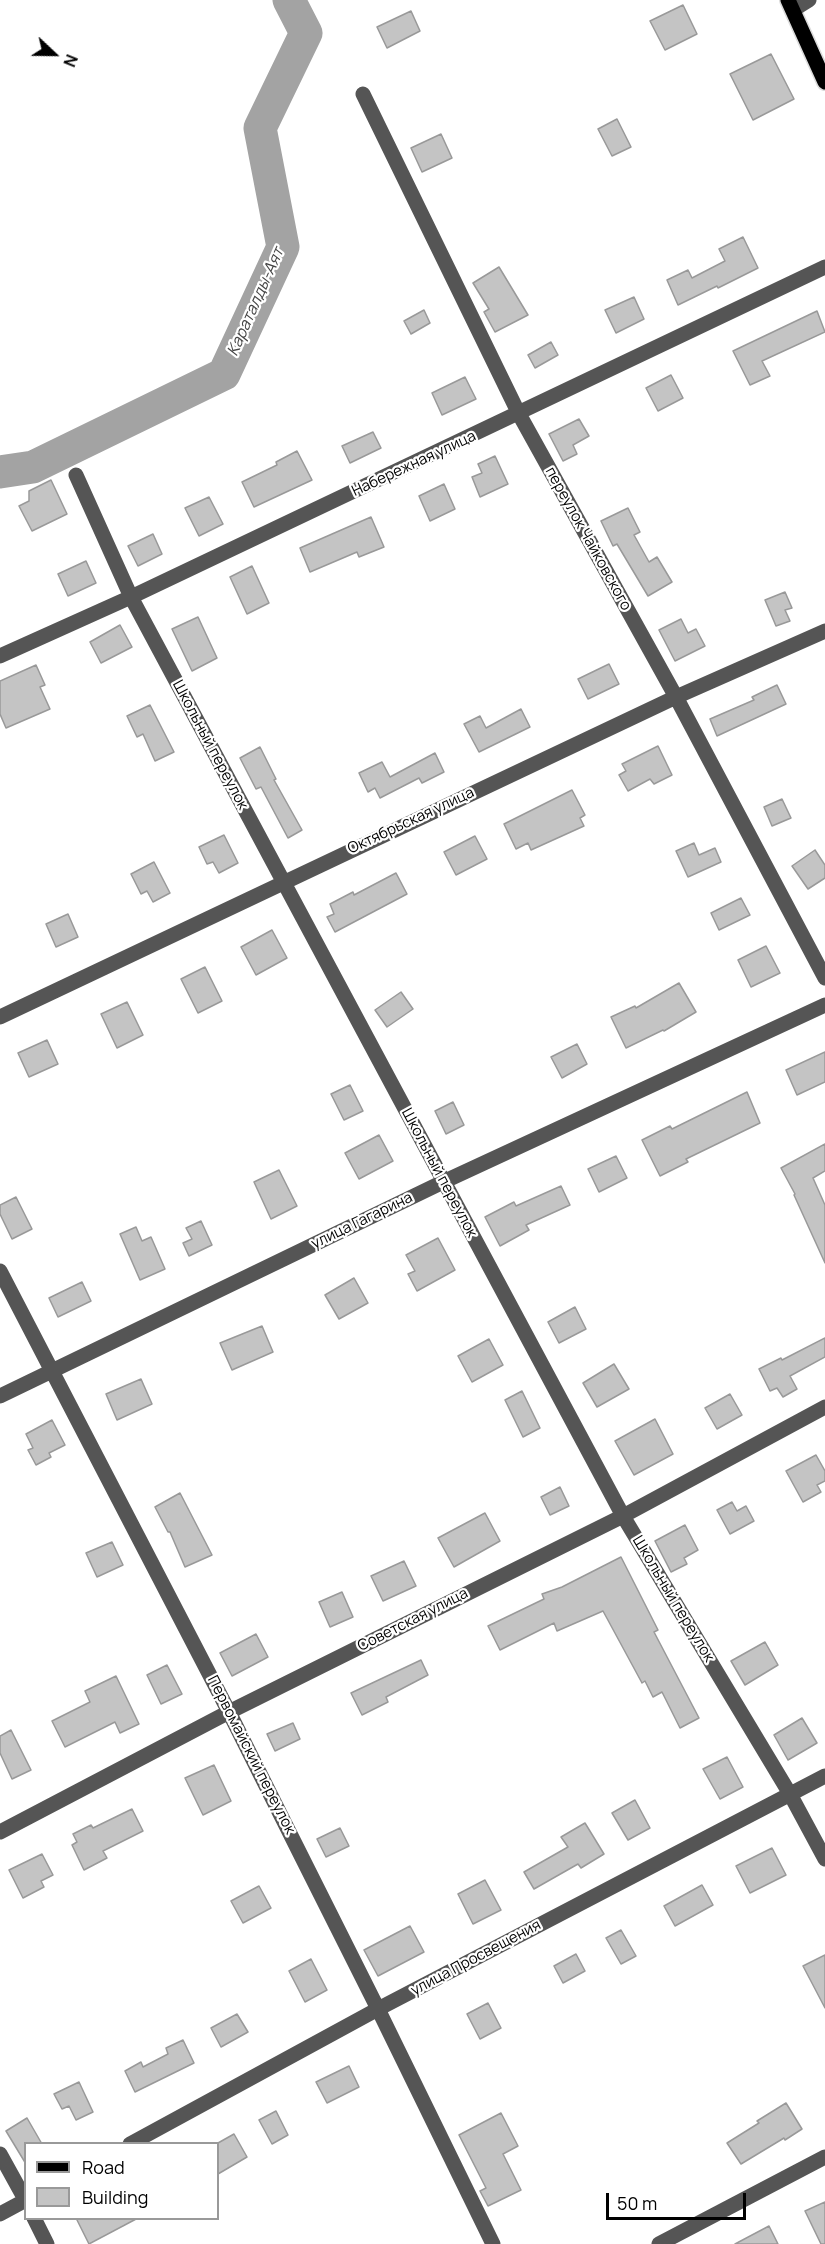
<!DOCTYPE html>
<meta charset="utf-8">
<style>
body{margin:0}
#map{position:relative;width:825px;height:2244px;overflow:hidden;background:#fff;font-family:Manrope,sans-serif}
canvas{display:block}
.legend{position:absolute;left:24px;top:2142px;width:195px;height:78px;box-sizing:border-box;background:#fff;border:2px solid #999;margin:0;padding:8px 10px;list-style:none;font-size:18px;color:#000}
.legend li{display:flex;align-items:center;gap:12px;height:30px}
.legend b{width:30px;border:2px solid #999}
.north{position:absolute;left:24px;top:24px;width:60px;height:60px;-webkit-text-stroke:4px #fff;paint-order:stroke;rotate:112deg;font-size:16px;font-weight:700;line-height:24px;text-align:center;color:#000}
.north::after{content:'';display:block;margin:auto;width:21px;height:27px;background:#000;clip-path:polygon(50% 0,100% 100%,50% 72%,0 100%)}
.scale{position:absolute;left:606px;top:2193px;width:140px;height:27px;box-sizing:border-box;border:3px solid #000;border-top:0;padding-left:8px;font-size:18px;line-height:21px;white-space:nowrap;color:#000;-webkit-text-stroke:4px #fff;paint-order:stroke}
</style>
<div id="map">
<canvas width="825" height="2244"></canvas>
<ul class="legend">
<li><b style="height:8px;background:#000"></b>Road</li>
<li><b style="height:16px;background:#c4c4c4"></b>Building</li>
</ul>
<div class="north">N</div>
<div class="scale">50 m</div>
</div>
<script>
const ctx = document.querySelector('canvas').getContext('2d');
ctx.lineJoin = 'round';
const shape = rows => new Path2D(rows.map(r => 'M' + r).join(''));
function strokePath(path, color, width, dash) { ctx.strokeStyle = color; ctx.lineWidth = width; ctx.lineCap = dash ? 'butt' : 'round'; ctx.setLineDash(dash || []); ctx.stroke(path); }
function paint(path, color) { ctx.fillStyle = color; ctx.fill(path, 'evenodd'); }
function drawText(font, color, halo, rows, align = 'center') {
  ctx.font = font + ' Manrope,sans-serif'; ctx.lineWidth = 4.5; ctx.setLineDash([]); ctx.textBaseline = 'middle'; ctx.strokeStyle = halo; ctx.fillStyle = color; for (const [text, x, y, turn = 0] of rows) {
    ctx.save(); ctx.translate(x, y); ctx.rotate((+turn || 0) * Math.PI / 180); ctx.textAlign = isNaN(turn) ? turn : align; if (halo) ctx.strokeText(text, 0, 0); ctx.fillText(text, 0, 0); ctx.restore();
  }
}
strokePath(shape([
 [0,472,33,467,224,374,283,247,260,128,306,33,289,0]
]), '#a3a3a3', 33);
const building = shape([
 [683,5,697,34,665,50,650,21,683,5],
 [411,11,420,31,387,48,377,27,411,11],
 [771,54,794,99,753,120,730,74,771,54],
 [617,119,631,147,612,156,598,129,617,119],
 [441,134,452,158,422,172,411,148,441,134],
 [743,237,758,268,718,288,717,286,678,305,667,280,688,270,692,278,725,261,719,249,743,237],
 [499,267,528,315,495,332,484,312,489,309,473,283,499,267],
 [634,297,644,319,616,333,605,310,634,297],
 [424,310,430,323,411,334,404,321,424,310],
 [817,311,825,332,762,361,770,376,750,385,733,351,817,311],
 [551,342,558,355,535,368,528,355,551,342],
 [671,375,683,398,658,411,646,388,671,375],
 [465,377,476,399,442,415,432,393,465,377],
 [579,419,589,436,573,445,577,454,563,461,549,434,579,419],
 [373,432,381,448,350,463,342,446,373,432],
 [297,451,312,480,254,507,242,482,277,465,276,462,297,451],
 [495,456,508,484,480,497,472,477,482,473,478,464,495,456],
 [51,480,67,514,32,531,19,506,29,501,29,491,51,480],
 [444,484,455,509,430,521,419,496,444,484],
 [209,497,223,524,199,536,185,508,209,497],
 [628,508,640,532,634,535,649,562,657,557,672,582,648,596,617,544,613,546,601,521,628,508],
 [371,517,384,547,359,557,357,552,310,572,300,548,371,517],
 [153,534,162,554,138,566,128,546,153,534],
 [86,561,96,583,68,596,58,574,86,561],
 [252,566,269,603,247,614,230,577,252,566],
 [785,592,792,608,785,610,790,621,776,626,765,600,785,592],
 [198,617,217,658,192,671,172,629,198,617],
 [681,619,688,633,696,629,705,646,675,661,659,630,681,619],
 [120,625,132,647,101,663,90,642,120,625],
 [609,664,619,684,588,699,578,679,609,664],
 [36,665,45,685,40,687,50,709,6,728,0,714,0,681,36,665],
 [777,685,786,704,717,736,710,719,754,700,752,697,777,685],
 [150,705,174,752,155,761,143,734,137,737,127,716,150,705],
 [521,709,530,727,479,752,464,724,480,716,486,728,521,709],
 [658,746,672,775,654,784,650,779,628,791,619,775,626,771,622,764,658,746],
 [260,747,276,779,274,780,302,830,288,838,261,787,256,789,240,758,260,747],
 [435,753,444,772,422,783,419,778,380,798,375,788,368,792,359,773,382,762,390,777,435,753],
 [572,790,585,815,580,818,584,826,531,850,528,843,516,849,504,824,572,790],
 [782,799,791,818,772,826,764,807,782,799],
 [224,835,238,863,219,873,213,862,207,864,199,847,224,835],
 [475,836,487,859,456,875,444,852,475,836],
 [694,843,699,855,715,848,721,862,688,877,676,851,694,843],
 [815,850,825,865,825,878,808,889,792,866,815,850],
 [154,862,170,893,153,902,147,891,141,894,131,874,154,862],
 [396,873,407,894,335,932,327,917,334,914,330,904,353,892,354,895,396,873],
 [741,898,750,915,719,930,711,913,741,898],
 [68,914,78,937,56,947,46,924,68,914],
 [272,930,287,958,256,975,241,947,272,930],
 [766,946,780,973,751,987,738,960,766,946],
 [205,967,222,1001,198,1013,181,979,205,967],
 [679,983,696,1012,664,1031,663,1030,626,1048,611,1017,635,1006,636,1008,679,983],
 [401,992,413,1009,387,1027,375,1010,401,992],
 [127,1002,143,1035,117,1048,101,1014,127,1002],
 [47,1040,58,1064,29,1077,18,1053,47,1040],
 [577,1044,587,1064,562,1078,551,1057,577,1044],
 [825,1052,825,1082,797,1095,786,1070,825,1052],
 [350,1085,363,1111,344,1120,331,1094,350,1085],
 [747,1092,760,1123,686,1159,688,1162,660,1176,642,1140,670,1126,672,1129,747,1092],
 [453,1102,464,1125,446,1134,435,1111,453,1102],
 [379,1135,393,1161,359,1179,345,1153,379,1135],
 [825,1144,825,1171,813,1178,825,1205,825,1263,794,1195,795,1194,781,1168,825,1144],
 [616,1156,627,1178,599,1192,588,1169,616,1156],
 [279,1170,297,1206,271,1219,254,1182,279,1170],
 [561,1186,570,1205,526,1225,529,1230,500,1246,485,1217,514,1202,516,1206,561,1186],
 [16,1197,32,1229,12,1239,0,1214,0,1205,16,1197],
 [201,1221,212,1245,189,1256,183,1243,192,1239,186,1228,201,1221],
 [136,1227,142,1241,151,1237,165,1269,140,1280,120,1234,136,1227],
 [438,1238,455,1270,417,1291,408,1274,415,1271,406,1255,438,1238],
 [354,1278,368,1303,339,1319,325,1295,354,1278],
 [82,1282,91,1301,58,1317,49,1298,82,1282],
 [575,1307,586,1329,559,1343,548,1322,575,1307],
 [262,1326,273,1352,232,1370,220,1343,262,1326],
 [825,1338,825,1357,790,1376,797,1389,783,1397,777,1388,770,1391,759,1369,781,1358,782,1360,825,1338],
 [489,1339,503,1365,472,1382,458,1356,489,1339],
 [614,1364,629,1389,597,1407,583,1383,614,1364],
 [141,1379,152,1404,117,1420,106,1394,141,1379],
 [522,1391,540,1428,523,1437,505,1400,522,1391],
 [730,1394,742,1415,717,1429,705,1408,730,1394],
 [655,1419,673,1454,634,1475,615,1441,655,1419],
 [52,1420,65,1445,49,1453,51,1457,36,1465,28,1450,33,1448,26,1434,52,1420],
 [816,1455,825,1471,825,1481,817,1485,821,1492,803,1502,786,1471,816,1455],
 [560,1487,569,1506,550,1515,541,1497,560,1487],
 [180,1493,212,1555,185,1567,170,1532,168,1532,155,1507,180,1493],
 [732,1502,737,1511,746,1506,754,1521,730,1534,717,1510,732,1502],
 [485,1513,500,1541,454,1567,438,1538,485,1513],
 [685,1525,698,1550,684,1558,687,1564,671,1572,655,1541,685,1525],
 [112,1542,123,1565,97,1577,86,1553,112,1542],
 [621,1557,658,1630,654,1632,699,1718,680,1728,662,1692,653,1697,645,1681,642,1683,603,1611,557,1631,554,1623,500,1650,488,1626,544,1599,542,1594,562,1587,621,1557],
 [404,1561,416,1586,383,1601,371,1576,404,1561],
 [342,1592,353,1617,330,1627,319,1602,342,1592],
 [256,1634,268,1657,232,1676,220,1653,256,1634],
 [765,1642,778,1665,745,1685,731,1661,765,1642],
 [421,1660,428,1675,386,1697,388,1702,362,1715,351,1693,421,1660],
 [167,1665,182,1694,161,1704,147,1675,167,1665],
 [116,1676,139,1724,120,1733,115,1722,65,1747,52,1721,90,1702,85,1691,116,1676],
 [802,1718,817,1743,788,1760,774,1735,802,1718],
 [293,1723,300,1739,275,1751,267,1734,293,1723],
 [11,1730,31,1770,12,1779,0,1753,0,1736,11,1730],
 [727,1757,743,1787,720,1799,703,1769,727,1757],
 [214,1765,231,1801,203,1815,185,1778,214,1765],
 [635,1800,650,1828,628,1840,612,1813,635,1800],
 [132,1809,143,1831,103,1851,107,1858,84,1870,72,1845,77,1842,73,1834,91,1825,93,1828,132,1809],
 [585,1823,604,1854,581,1868,578,1864,534,1889,524,1872,568,1847,561,1837,585,1823],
 [340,1828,349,1846,326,1857,317,1839,340,1828],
 [772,1848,786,1875,750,1893,736,1866,772,1848],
 [42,1854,53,1875,41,1881,44,1887,23,1898,9,1870,42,1854],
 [485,1880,501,1910,473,1924,458,1894,485,1880],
 [702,1885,713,1905,675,1926,664,1906,702,1885],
 [259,1886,271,1908,243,1923,231,1901,259,1886],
 [410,1926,424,1952,378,1976,364,1950,410,1926],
 [621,1930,636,1956,621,1964,606,1938,621,1930],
 [576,1954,585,1971,563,1983,554,1966,576,1954],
 [825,1955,825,2008,803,1966,825,1955],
 [311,1959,327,1990,305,2002,289,1971,311,1959],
 [488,2003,501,2028,480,2039,467,2014,488,2003],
 [237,2014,248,2032,221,2047,211,2028,237,2014],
 [183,2040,194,2063,135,2092,125,2071,141,2062,143,2067,168,2054,166,2048,183,2040],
 [349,2066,359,2087,327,2103,316,2082,349,2066],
 [79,2082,93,2112,76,2120,69,2106,62,2109,54,2094,79,2082],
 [786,2103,802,2129,785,2140,784,2138,741,2164,727,2143,759,2123,757,2121,786,2103],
 [276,2111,288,2135,272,2144,259,2120,276,2111],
 [501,2113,518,2146,503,2154,521,2190,488,2206,480,2191,486,2188,459,2135,501,2113],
 [27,2118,42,2144,26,2144,26,2164,6,2131,27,2118],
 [234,2134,247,2157,218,2174,218,2143,234,2134],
 [825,2202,825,2244,821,2244,805,2211,825,2202],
 [76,2218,138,2218,89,2244,76,2218],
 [769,2226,778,2244,735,2244,769,2226]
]);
paint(building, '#c4c4c4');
strokePath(building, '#999', 1.5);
const major = shape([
 [788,0,825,82]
]);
strokePath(major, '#dbdbdb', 18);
strokePath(shape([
 [793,10,809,0],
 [363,94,519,414,676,697,825,978],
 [76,475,131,597,623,1516,790,1794,825,1859],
 [0,656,131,597,825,267],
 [0,1017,676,697,825,631],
 [0,1271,229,1712,378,2009,493,2244],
 [0,1396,443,1182,825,1005],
 [0,1832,229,1712,623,1516,825,1407],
 [130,2144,378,2009,825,1776],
 [0,2154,26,2201],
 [0,2214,26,2200],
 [34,2218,47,2244],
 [659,2244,825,2157]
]), '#555', 15);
strokePath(major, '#000', 15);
drawText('15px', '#000', '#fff', [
 ["Набережная улица",414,464,-25],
 ["переулок Чайковского",588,539,61],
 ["Школьный переулок",210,745,62],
 ["Октябрьская улица",411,821,-25],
 ["Школьный переулок",439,1173,62],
 ["улица Гагарина",362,1221,-26],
 ["Школьный переулок",673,1599,59],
 ["Советская улица",413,1620,-27],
 ["Первомайский переулок",251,1755,63],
 ["улица Просвещения",476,1958,-28]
]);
drawText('italic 16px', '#444', '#fff', [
 ["Караталды-Аят",256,302,-66]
]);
</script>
